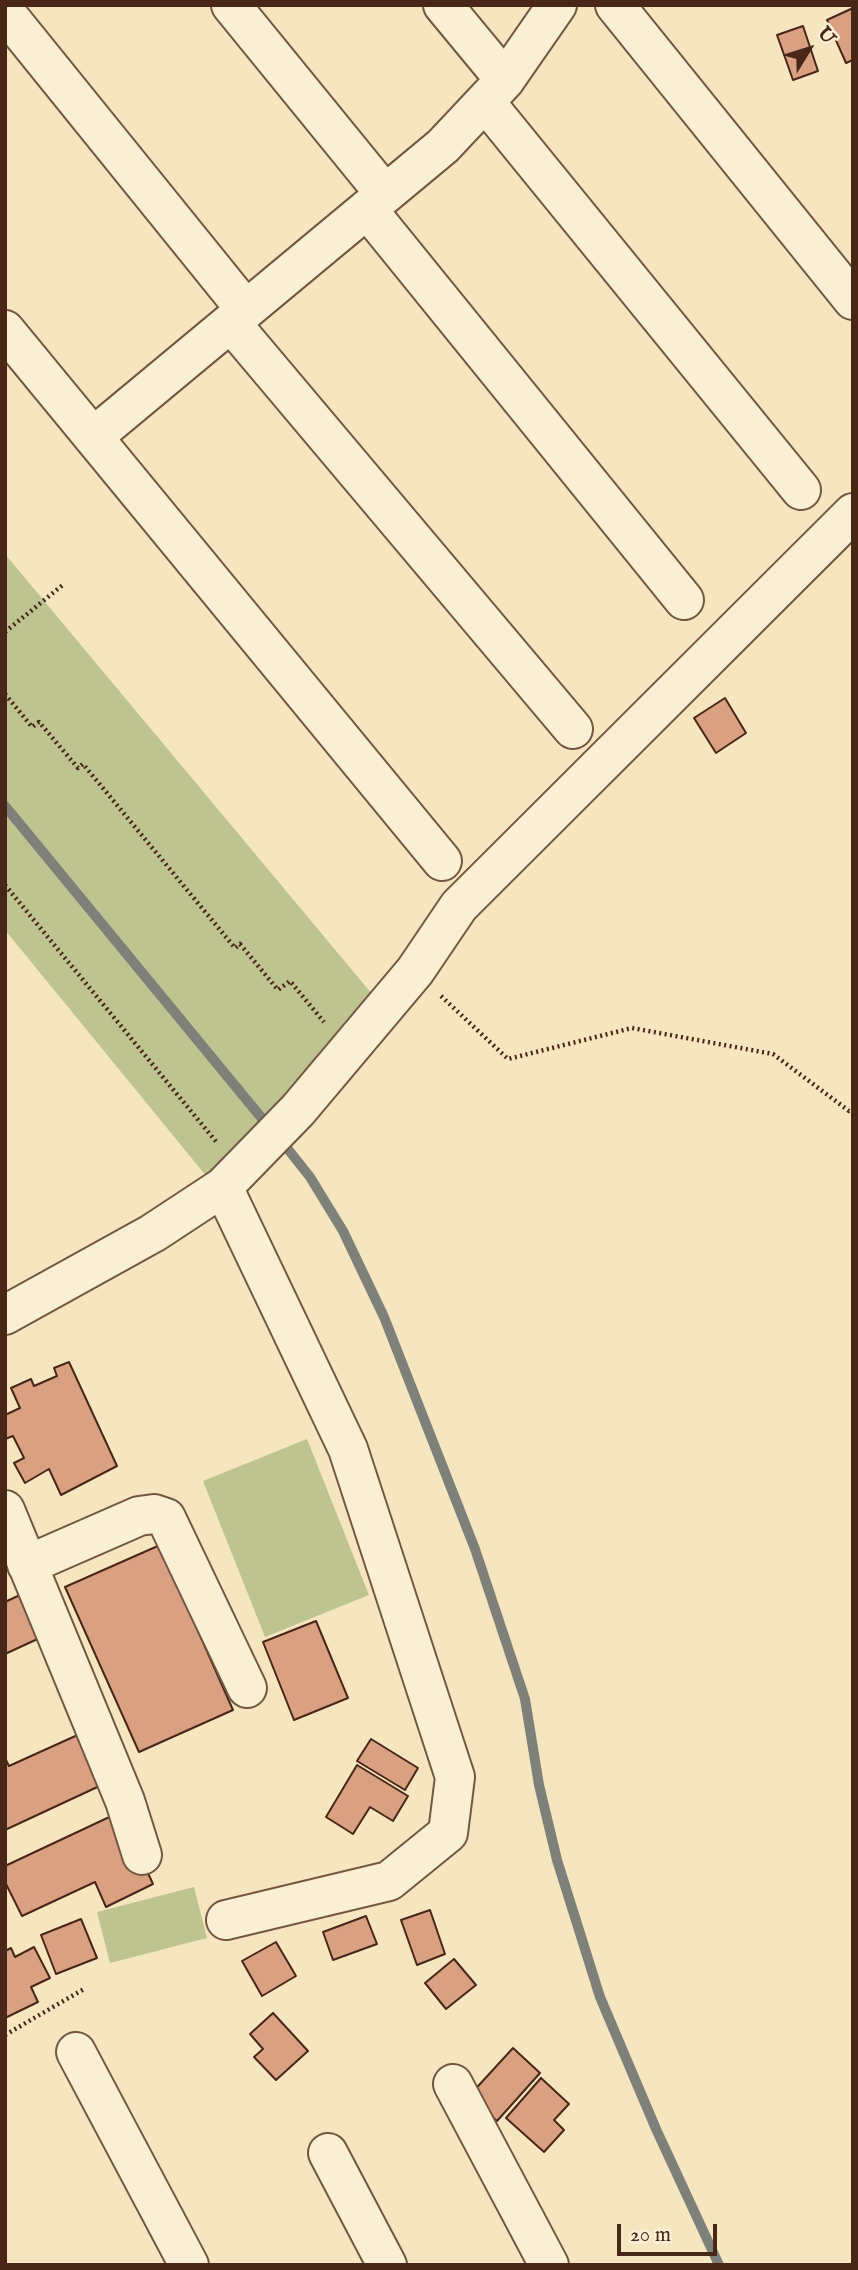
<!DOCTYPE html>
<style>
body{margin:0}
#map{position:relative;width:858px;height:2270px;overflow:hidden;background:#f6e6bf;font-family:"IM FELL English",serif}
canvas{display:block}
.frame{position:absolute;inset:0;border:7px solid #492718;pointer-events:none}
.north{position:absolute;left:774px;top:14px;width:70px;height:70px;-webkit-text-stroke:5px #f9efd5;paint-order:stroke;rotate:52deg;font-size:19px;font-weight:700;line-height:28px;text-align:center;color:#492718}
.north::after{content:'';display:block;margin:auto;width:24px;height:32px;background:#492718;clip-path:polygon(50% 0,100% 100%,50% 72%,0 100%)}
.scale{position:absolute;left:617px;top:2224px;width:100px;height:32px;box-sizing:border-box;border:4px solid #492718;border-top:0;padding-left:9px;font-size:21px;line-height:24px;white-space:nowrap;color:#492718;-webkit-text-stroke:5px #f9efd5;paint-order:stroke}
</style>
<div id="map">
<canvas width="858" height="2270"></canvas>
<div class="frame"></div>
<div class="north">U</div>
<div class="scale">20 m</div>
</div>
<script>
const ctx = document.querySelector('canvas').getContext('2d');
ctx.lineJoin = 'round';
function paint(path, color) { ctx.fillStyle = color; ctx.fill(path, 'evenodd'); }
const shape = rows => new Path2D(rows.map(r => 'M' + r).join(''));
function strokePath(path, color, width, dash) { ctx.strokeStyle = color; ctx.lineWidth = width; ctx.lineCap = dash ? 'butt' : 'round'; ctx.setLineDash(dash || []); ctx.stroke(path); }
paint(shape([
 [5,554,372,994,235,1156,207,1177,5,930],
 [307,1439,369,1595,265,1637,203,1481],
 [194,1887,207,1938,110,1963,97,1912]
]), '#bec490');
strokePath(shape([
 [5,806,269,1127],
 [279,1138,310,1177,343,1231,384,1317,475,1549,525,1699,539,1785,557,1860,600,1997,656,2129,719,2265]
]), '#7e817a', 10);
const building = shape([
 [853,8,853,60,846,63,827,20,853,8],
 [803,26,818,71,793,80,777,35,803,26],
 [725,698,746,733,716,753,694,718,725,698],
 [69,1362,117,1466,61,1495,49,1469,25,1483,14,1463,24,1458,13,1436,5,1439,5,1415,20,1408,11,1388,31,1379,34,1386,57,1376,54,1368,69,1362],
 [160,1545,233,1710,139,1752,65,1587,160,1545],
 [24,1593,44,1636,5,1654,5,1602,24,1593],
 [316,1621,348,1698,294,1720,263,1642,316,1621],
 [82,1733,106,1783,5,1830,5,1758,9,1766,82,1733],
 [371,1739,418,1768,405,1790,357,1761,371,1739],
 [357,1765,408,1796,393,1821,370,1807,353,1834,326,1817,357,1765],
 [120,1812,153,1884,106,1907,95,1882,22,1916,5,1882,5,1866,120,1812],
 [430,1910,445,1954,417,1965,401,1920,430,1910],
 [366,1916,377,1944,333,1960,323,1932,366,1916],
 [81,1919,97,1958,56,1974,41,1935,81,1919],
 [276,1942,296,1976,262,1996,242,1961,276,1942],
 [34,1947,50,1978,31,1987,38,2002,5,2018,5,1951,11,1948,15,1957,34,1947],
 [454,1959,476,1985,446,2009,425,1983,454,1959],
 [273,2013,308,2051,276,2080,254,2057,263,2049,250,2034,273,2013],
 [513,2048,540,2073,497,2121,469,2096,513,2048],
 [541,2078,569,2104,554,2120,564,2130,544,2152,506,2118,541,2078]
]);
paint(building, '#d9a081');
strokePath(building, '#492718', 2);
const minor = shape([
 [231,5,385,194],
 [443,5,505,80],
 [615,5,853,300],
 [5,12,246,310],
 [486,103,801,490],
 [367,209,684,600],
 [231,323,573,729],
 [5,330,442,861],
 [93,437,443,146,505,80,557,5],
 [223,1187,348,1449,455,1777,448,1833,389,1881,226,1920],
 [5,1315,153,1233,223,1187,298,1110,415,971,459,906,853,513],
 [5,1510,125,1801,142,1855],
 [27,1565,139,1516,154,1514,166,1518,247,1688],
 [76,2052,189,2265],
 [453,2084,549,2265],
 [328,2153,387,2265]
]);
strokePath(minor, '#745742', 42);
strokePath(shape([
 [5,632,64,584],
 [5,694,32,727,39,722,78,768,83,764,235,948,240,944,278,990,290,981,324,1022],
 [5,885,218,1144],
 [441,996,508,1059,632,1028,773,1054,849,1111,853,1110],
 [5,2035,84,1989]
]), '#492718', 4.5, [2, 3.5]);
strokePath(minor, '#f9efd5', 38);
</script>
